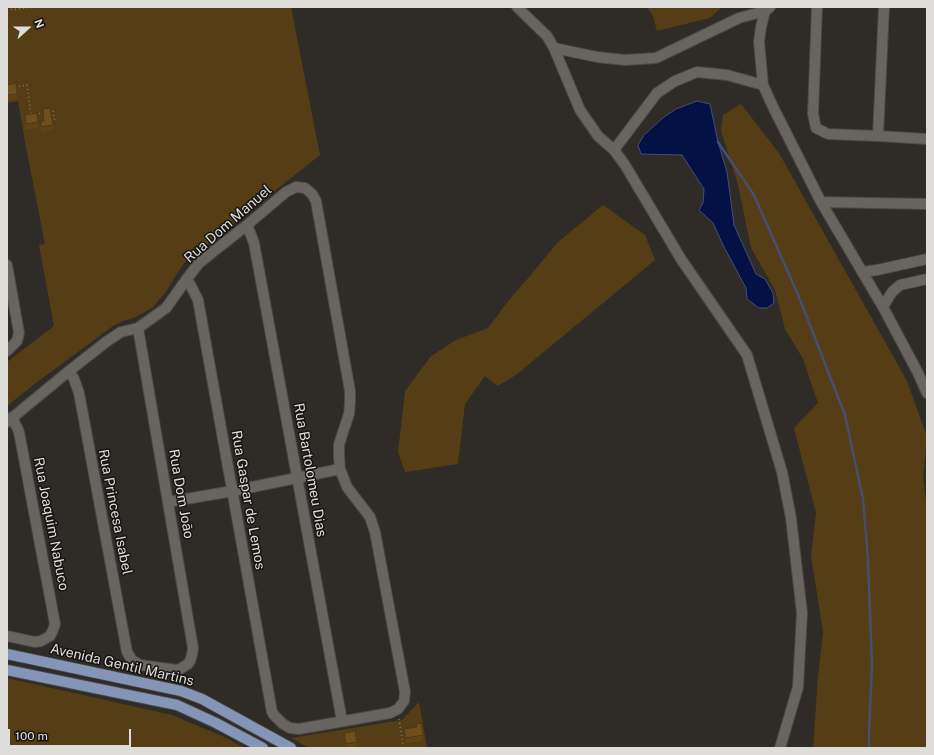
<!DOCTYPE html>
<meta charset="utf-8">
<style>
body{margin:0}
#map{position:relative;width:934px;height:755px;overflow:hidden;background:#2f2c27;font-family:"Public Sans",sans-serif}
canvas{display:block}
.frame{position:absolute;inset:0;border:8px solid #dfddda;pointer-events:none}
.north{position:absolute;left:8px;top:8px;width:40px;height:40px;-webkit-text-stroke:3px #161513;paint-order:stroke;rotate:69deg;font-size:11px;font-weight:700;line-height:16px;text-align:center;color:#dfddda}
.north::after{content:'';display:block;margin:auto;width:14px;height:18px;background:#dfddda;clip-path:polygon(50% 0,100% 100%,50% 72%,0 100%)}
.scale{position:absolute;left:8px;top:729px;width:123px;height:18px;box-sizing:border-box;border:2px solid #dfddda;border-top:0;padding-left:5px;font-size:12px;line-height:14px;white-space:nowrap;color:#dfddda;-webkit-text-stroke:3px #161513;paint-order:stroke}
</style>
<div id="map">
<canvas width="934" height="755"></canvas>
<div class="frame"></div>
<div class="north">N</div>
<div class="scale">100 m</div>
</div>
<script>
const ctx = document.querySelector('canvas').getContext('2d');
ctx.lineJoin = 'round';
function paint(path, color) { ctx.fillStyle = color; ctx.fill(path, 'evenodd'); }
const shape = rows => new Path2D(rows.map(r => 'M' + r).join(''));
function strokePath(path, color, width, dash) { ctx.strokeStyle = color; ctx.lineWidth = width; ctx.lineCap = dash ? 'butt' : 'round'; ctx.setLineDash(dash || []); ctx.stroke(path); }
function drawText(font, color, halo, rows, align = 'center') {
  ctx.font = font + ' "Public Sans",sans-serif'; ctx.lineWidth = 3; ctx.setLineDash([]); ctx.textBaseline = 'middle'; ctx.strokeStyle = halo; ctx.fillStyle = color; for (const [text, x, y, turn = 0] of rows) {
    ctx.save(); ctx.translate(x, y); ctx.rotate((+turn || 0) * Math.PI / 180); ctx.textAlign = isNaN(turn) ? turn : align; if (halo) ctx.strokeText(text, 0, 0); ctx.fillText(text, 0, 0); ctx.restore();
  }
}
paint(shape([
 [7,7,291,7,320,155,184,263,165,293,152,308,134,318,123,321,113,326,32,386,7,406,7,362,54,326,39,245,45,244,25,142,18,101,7,103],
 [647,7,722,7,710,18,657,31,653,16],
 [741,104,779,153,907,381,927,437,923,478,927,510,927,748,813,748,818,676,823,632,811,556,816,513,794,428,818,403,803,359,785,329,775,290,751,248,738,185,721,131,723,115],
 [603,205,645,235,655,260,516,375,498,386,485,376,465,404,458,464,405,472,398,452,405,391,431,356,456,340,488,328,509,300,529,277,558,242],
 [7,678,172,715,222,736,245,748,7,748],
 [419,702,427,748,309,748,291,738,402,720]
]), '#553d15');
const water = shape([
 [697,101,710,104,718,142,727,172,734,225,756,274,765,279,773,293,774,303,767,308,759,308,747,299,746,288,723,245,713,223,699,210,703,203,704,189,682,155,641,154,638,145,644,135,664,117,676,109,697,101]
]);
paint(water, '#041145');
strokePath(water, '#464e72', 1);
strokePath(shape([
 [718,142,754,195,799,297,845,415,863,499,868,560,872,665,869,733,869,748]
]), '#464e72', 2.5);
const minor = shape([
 [517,7,547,36,554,48,580,110,598,136,614,150,625,165,681,259,747,355,782,472,791,518,802,613,798,687,780,748],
 [817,7,813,114,816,128,828,134,878,136,927,139],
 [765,11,761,27,759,42,763,85,773,107,821,202,883,307,918,373,927,393],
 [554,48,597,57,625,60,656,58,739,18,765,11,770,7],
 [878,136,884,7],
 [614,150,657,93,675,81,697,72,727,75,763,85],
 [821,202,927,204],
 [247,225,254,243,342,721],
 [7,265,19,333,17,341,7,351],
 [862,272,877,270,927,259],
 [883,307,892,292,900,285,927,279],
 [69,371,74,379,79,393,127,652,132,660,140,665,177,670,180,669,188,664,190,661,192,655,193,648,138,328],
 [7,422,69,371,106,342,121,332,138,328,166,308,186,280,199,263,247,225,286,192,296,187,305,188,312,194,316,201,350,391,350,403,349,414,342,435,339,445,339,456,340,469,347,487,370,517,375,532,405,692,404,701,398,709,390,713,299,729,290,728,283,724,274,715,272,712,198,300,190,284,186,280],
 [168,502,233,491,340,469],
 [7,636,35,642,41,641,50,636,53,630,55,624,19,432,12,417]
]);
const major = shape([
 [7,654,181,691,202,699,291,748],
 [7,670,177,705,216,723,263,748]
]);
strokePath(minor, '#4b4845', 12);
strokePath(major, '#4b4845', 12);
strokePath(shape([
 [7,10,36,7],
 [15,87,27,85,31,115],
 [49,112,53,111,55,122],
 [35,114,43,113],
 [399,719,403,744]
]), '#7e7c78', 1.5, [1, 3]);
strokePath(minor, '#68645f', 10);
strokePath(major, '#8595b8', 10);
paint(shape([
 [7,85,17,94,17,99,7,101],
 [43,109,53,125,53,130,41,132,41,121,44,121],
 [25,115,38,122,38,128,26,130,25,120],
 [416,724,423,735,423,741,406,743,404,735,404,729,416,727],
 [344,733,357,742,357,748,346,748,344,739]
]), '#5f4418');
const building = shape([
 [16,83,17,94,7,95,7,85,16,83],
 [50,108,53,125,41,127,41,121,44,121,43,109,50,108],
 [37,113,38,122,26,124,25,115,37,113],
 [421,723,423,735,406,738,404,729,417,727,416,724,421,723],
 [355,731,357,742,346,744,344,733,355,731]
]);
paint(building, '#6f4f1c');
strokePath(building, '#4e3714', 1);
drawText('14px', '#dfddda', '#161513', [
 ["Rua Dom Manuel",228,224,-41],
 ["Rua Bartolomeu Dias",310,470,80],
 ["Rua Dom João",181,494,80],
 ["Rua Gaspar de Lemos",248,500,80],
 ["Rua Princesa Isabel",115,512,79],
 ["Rua Joaquim Nabuco",51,524,79],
 ["Avenida Gentil Martins",122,665,13]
]);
</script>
